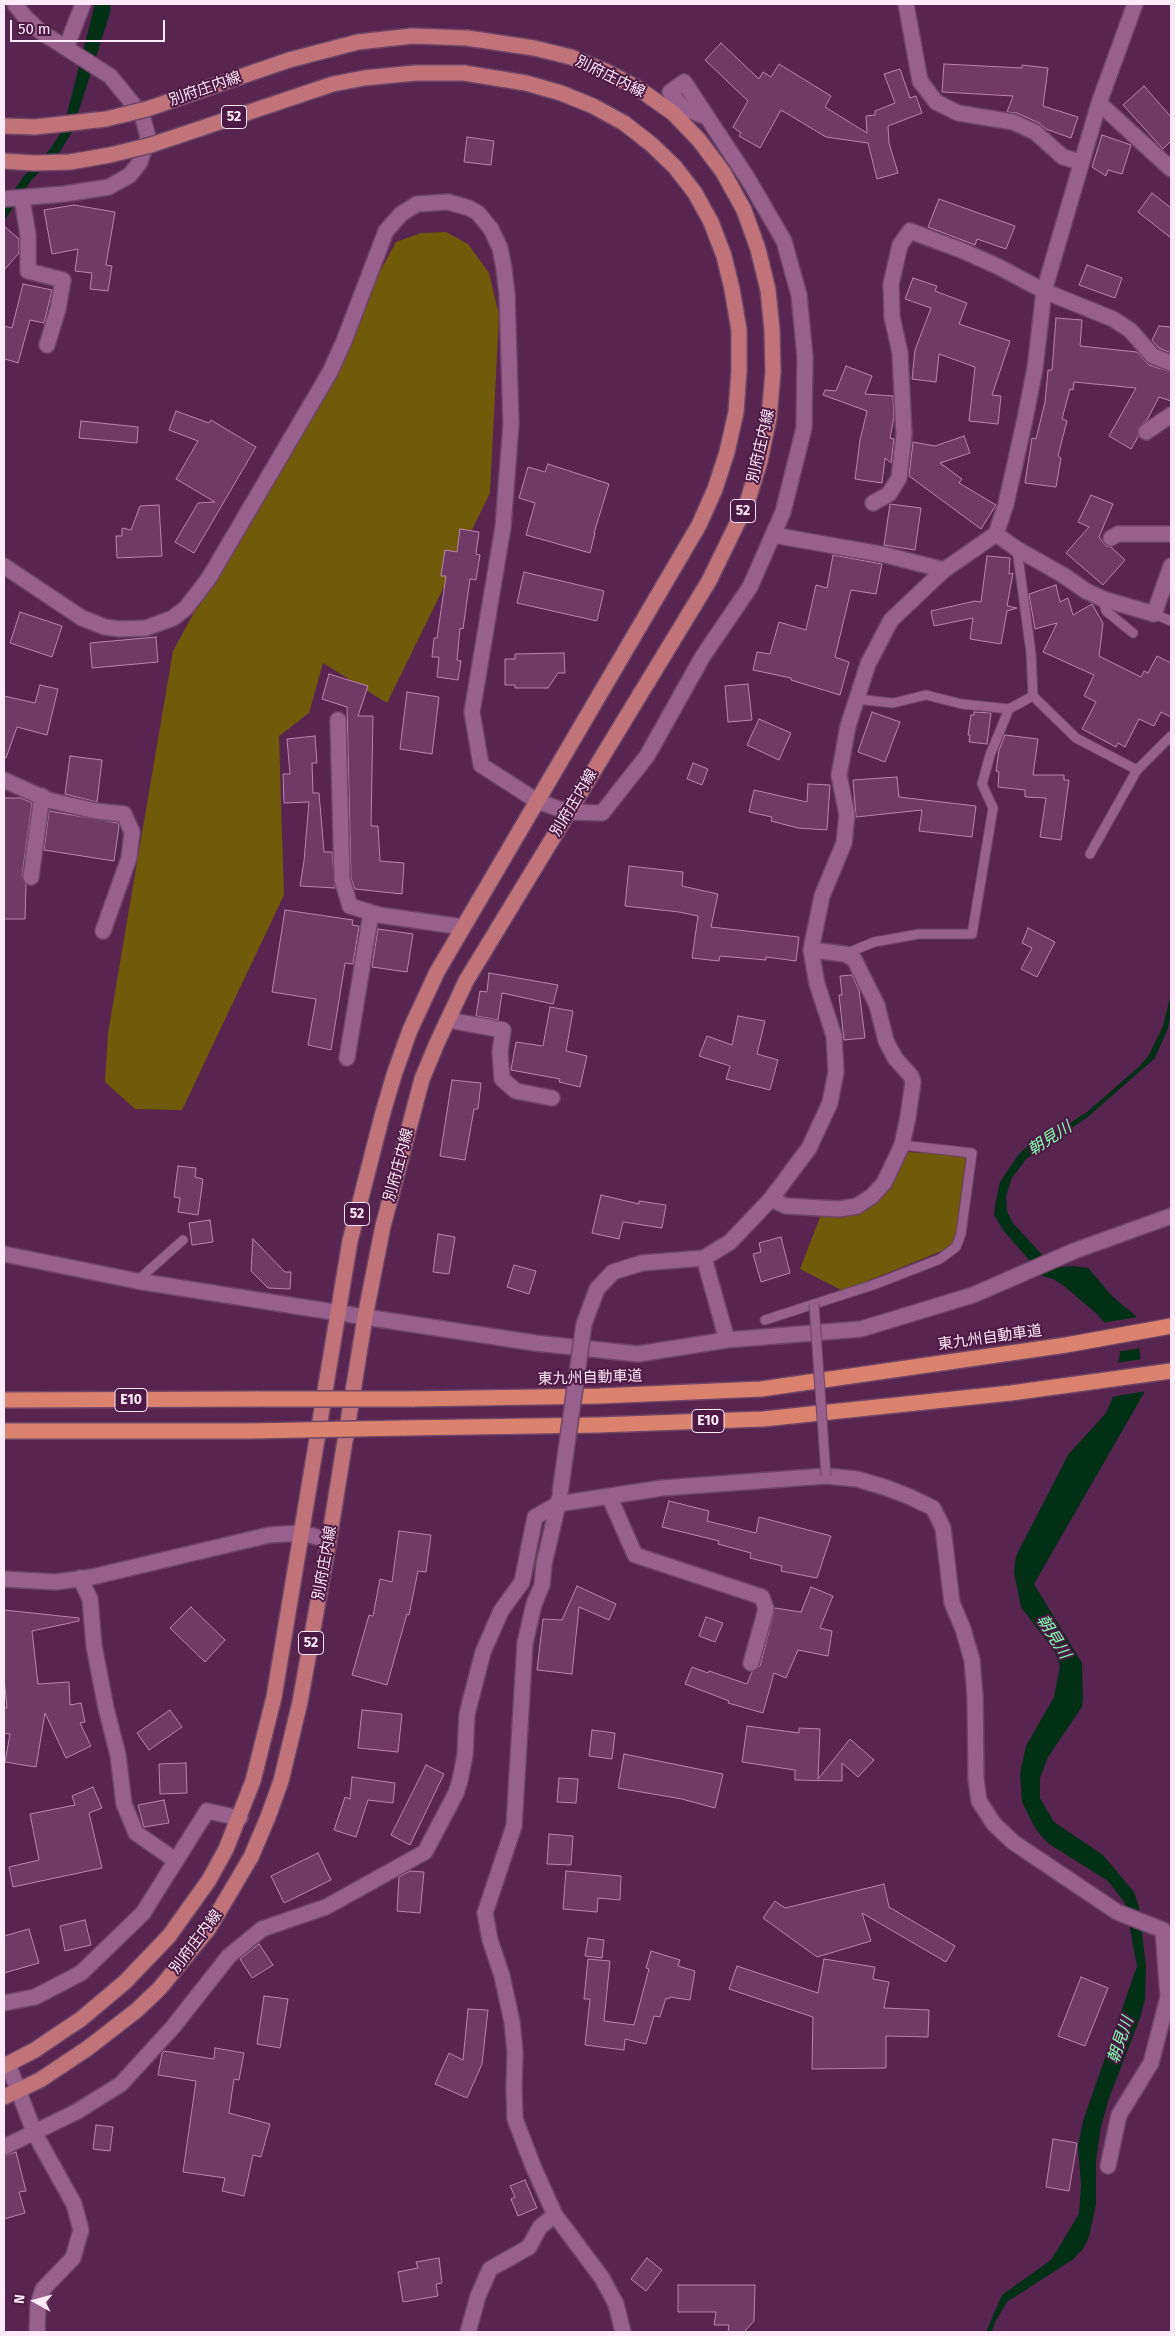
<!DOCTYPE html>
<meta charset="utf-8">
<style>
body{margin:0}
#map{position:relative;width:1175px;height:2336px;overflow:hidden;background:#57254f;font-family:"Fira Sans",sans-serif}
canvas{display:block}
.frame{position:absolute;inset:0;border:5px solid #feeaf9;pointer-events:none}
.north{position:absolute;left:10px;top:2276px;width:50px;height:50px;-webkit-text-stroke:4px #4c1a44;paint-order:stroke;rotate:277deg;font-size:14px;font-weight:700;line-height:20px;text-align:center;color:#feeaf9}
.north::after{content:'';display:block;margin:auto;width:18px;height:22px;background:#feeaf9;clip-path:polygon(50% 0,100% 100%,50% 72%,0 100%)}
.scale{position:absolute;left:10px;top:20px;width:155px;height:22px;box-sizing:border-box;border:2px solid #feeaf9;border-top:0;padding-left:6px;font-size:15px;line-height:18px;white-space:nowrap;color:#feeaf9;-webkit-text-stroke:4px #4c1a44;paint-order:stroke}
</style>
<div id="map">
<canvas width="1175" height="2336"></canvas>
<div class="frame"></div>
<div class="north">N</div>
<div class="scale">50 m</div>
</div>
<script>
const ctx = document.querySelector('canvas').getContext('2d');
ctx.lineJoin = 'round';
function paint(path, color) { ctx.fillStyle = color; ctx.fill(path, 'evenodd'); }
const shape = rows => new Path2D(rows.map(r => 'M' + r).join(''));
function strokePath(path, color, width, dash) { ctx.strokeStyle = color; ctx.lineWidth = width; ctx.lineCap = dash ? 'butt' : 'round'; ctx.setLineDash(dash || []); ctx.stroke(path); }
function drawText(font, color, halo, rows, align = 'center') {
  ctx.font = font + ' "Fira Sans","Noto Sans JP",sans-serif'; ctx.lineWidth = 4; ctx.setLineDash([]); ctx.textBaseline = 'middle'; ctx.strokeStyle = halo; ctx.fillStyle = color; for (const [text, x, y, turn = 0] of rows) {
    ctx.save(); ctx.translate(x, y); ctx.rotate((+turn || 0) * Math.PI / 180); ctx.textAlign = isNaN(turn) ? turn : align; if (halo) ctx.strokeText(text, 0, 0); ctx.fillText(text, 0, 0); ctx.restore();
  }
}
paint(shape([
 [446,232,468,244,489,273,499,315,490,493,387,703,323,663,309,713,279,736,284,895,182,1110,135,1109,105,1082,108,1033,173,651,396,242,421,233],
 [906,1152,966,1155,955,1240,949,1248,843,1291,800,1269,822,1212,856,1212]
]), '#6f5b09');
paint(shape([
 [95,4,111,4,110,13,72,132,58,155,32,179,4,221,4,205,23,177,51,148,63,129],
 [1171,993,1171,1014,1168,1028,1155,1058,1089,1116,1026,1159,1012,1178,1006,1196,1007,1211,1013,1223,1054,1268,1072,1266,1088,1268,1113,1297,1136,1316,1144,1393,1034,1584,1082,1663,1083,1699,1082,1707,1048,1757,1040,1778,1040,1798,1054,1822,1103,1855,1134,1892,1139,1907,1146,1967,1145,2000,1140,2018,1108,2101,1101,2127,1096,2160,1096,2204,1089,2237,1083,2249,1072,2260,1007,2302,995,2322,992,2332,986,2332,1002,2295,1051,2260,1079,2214,1081,2185,1078,2146,1083,2121,1137,1966,1125,1903,1108,1881,1049,1844,1042,1837,1034,1826,1022,1802,1020,1774,1026,1746,1054,1697,1060,1666,1055,1652,1021,1607,1014,1573,1016,1556,1068,1455,1106,1413,1113,1397,1120,1353,1107,1326,1097,1314,1064,1286,1053,1279,1043,1276,1003,1230,994,1215,995,1205,1000,1182,1019,1154,1028,1146,1039,1143,1087,1112,1140,1066,1149,1055,1163,1026]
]), '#023016');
paint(shape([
 [1138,1317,1141,1348,1116,1352,1102,1323],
 [1142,1359,1146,1391,1111,1397,1116,1363]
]), '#57254f');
const building = shape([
 [721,43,759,79,763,72,771,77,779,64,831,96,825,107,867,133,866,116,875,115,875,111,895,103,884,74,900,69,910,98,916,96,922,113,888,126,889,143,898,173,877,179,868,143,826,137,781,110,760,148,739,136,741,133,733,127,748,101,705,60,721,43],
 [944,64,1022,68,1022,65,1048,68,1043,106,1078,117,1071,138,1046,129,1039,123,1017,113,1007,112,1013,96,942,92,944,64],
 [1144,86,1171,117,1171,141,1163,149,1123,105,1144,86],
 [1102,135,1131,145,1122,174,1108,170,1106,176,1092,167,1102,135],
 [467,137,494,141,491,165,464,162,467,137],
 [1152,193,1171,208,1171,238,1138,212,1152,193],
 [939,199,1015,226,1006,249,977,239,975,245,928,227,939,199],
 [74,205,115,212,106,265,112,266,108,291,90,289,92,273,75,271,78,249,52,254,44,210,74,205],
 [4,226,19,239,19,253,4,270,4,226],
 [1087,265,1122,278,1115,298,1079,285,1087,265],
 [913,278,937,286,935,291,967,303,959,324,1010,341,992,395,1001,396,998,424,969,421,975,367,939,354,936,382,912,379,915,350,931,308,905,299,913,278],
 [23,284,52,290,44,323,30,320,18,363,5,359,4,357,4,326,12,328,23,284],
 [1056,318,1082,320,1080,346,1137,352,1149,365,1171,372,1171,401,1159,397,1147,420,1138,428,1138,437,1131,449,1109,436,1136,388,1074,382,1073,390,1070,389,1062,419,1067,421,1058,456,1061,458,1056,487,1025,483,1032,438,1036,439,1045,402,1048,370,1052,370,1056,318],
 [1159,326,1171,327,1171,353,1159,348,1152,340,1159,326],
 [846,366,872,376,865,394,893,396,894,417,890,438,894,439,891,463,885,458,882,483,855,479,860,440,867,411,823,395,825,390,836,391,846,366],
 [176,411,209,423,211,420,256,447,194,553,175,542,198,503,215,502,176,479,198,441,169,430,176,411],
 [81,421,138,427,137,443,79,438,81,421],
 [964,436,970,453,940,463,962,479,959,483,996,505,981,529,909,476,913,442,935,446,964,436],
 [548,464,609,484,594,533,595,533,590,553,526,535,535,503,519,498,528,467,545,472,548,464],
 [1091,495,1113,504,1099,537,1106,546,1111,547,1125,560,1103,585,1066,553,1089,527,1078,522,1091,495],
 [890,504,921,508,915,550,884,545,890,504],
 [159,505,162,556,117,558,116,536,122,536,122,528,131,530,140,506,159,505],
 [460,529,479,532,476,554,480,555,476,580,470,579,463,629,460,628,457,660,461,661,458,680,437,677,439,657,432,657,434,638,437,638,446,576,441,576,445,550,457,552,460,529],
 [833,555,882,564,876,594,851,590,835,657,849,662,840,695,791,680,791,678,753,670,757,652,770,654,779,622,806,630,816,585,827,588,833,555],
 [987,556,1010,558,1009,574,1013,573,1007,606,1017,608,1007,611,1001,644,970,639,973,618,934,626,931,611,975,601,981,602,987,556],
 [524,572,604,591,597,621,517,603,524,572],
 [1056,585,1060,602,1068,598,1073,615,1092,604,1103,623,1099,656,1141,677,1144,671,1148,673,1157,656,1171,663,1171,717,1161,712,1154,726,1139,719,1125,747,1118,743,1116,747,1082,729,1096,702,1084,696,1094,675,1043,652,1057,623,1035,629,1029,594,1056,585],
 [20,612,62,626,52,657,10,643,20,612],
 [156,637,158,662,92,668,90,643,156,637],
 [564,653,565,673,558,673,548,688,515,688,515,685,505,685,505,659,515,659,515,654,564,653],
 [329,674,368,686,358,716,373,716,371,826,378,826,380,861,404,863,402,894,355,889,351,878,347,707,322,699,329,674],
 [748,684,752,720,728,722,725,686,748,684],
 [40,685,58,689,47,735,17,727,6,758,4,757,4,696,35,703,40,685],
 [407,692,439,697,432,754,400,749,407,692],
 [872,712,900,722,885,762,858,752,872,712],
 [974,712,991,713,987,744,969,742,970,735,968,735,971,715,974,715,974,712],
 [759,719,791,733,779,760,747,745,759,719],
 [1005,735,1038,739,1033,775,1064,775,1064,780,1069,780,1061,840,1040,837,1046,798,1025,797,1025,790,998,787,999,772,996,771,999,750,1005,735],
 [315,736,317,763,312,763,313,793,319,793,324,852,332,852,335,888,300,886,304,861,309,802,284,803,283,774,290,774,287,739,315,736],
 [70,756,102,760,97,802,65,794,70,756],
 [693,763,708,769,702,785,687,779,693,763],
 [897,777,899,797,976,806,972,837,919,831,922,810,856,817,853,780,897,777],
 [808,784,830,785,827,830,798,828,771,821,772,817,749,812,754,790,807,802,808,784],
 [4,798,21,798,32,803,22,876,26,885,25,919,4,919,4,798],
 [49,811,118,823,119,826,114,861,44,850,49,811],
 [629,866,683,872,682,886,718,894,711,927,799,937,796,961,766,957,766,960,720,956,719,961,692,958,698,916,679,912,625,906,629,866],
 [285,910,353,920,352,925,359,926,353,964,345,963,331,1050,308,1045,316,999,272,992,285,910],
 [1028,928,1055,942,1037,977,1021,969,1032,948,1022,943,1028,928],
 [378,929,413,934,407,972,372,967,378,929],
 [489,973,558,985,553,1004,502,993,498,1020,476,1016,480,991,487,992,489,973],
 [852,975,859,990,865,1038,844,1040,839,995,842,995,840,976,852,975],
 [550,1007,573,1011,566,1051,587,1056,580,1087,559,1082,560,1079,511,1070,516,1042,543,1046,550,1007],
 [738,1016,765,1021,757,1054,778,1060,770,1090,726,1079,730,1066,699,1056,707,1036,732,1045,738,1016],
 [452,1080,481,1083,478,1109,474,1109,465,1160,440,1156,452,1080],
 [178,1166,196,1168,195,1177,203,1179,198,1215,178,1212,180,1198,174,1197,178,1166],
 [601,1195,639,1204,639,1201,666,1205,662,1228,623,1222,619,1239,592,1233,601,1195],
 [210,1220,213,1242,192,1245,189,1223,210,1220],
 [438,1234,455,1237,449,1274,433,1272,438,1234],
 [781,1237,790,1273,761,1282,753,1254,761,1252,759,1243,781,1237],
 [253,1239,285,1272,291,1272,290,1289,268,1288,251,1271,253,1239],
 [514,1265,536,1271,529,1294,507,1287,514,1265],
 [669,1501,709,1511,707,1521,756,1533,759,1517,831,1536,817,1578,781,1571,782,1566,750,1558,751,1553,718,1544,719,1541,662,1527,669,1501],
 [399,1531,431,1535,426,1572,418,1571,409,1615,407,1614,387,1685,352,1675,369,1615,373,1616,380,1579,392,1582,399,1531],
 [577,1586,616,1604,609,1620,579,1607,572,1674,537,1670,543,1619,562,1620,577,1586],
 [811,1587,833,1596,820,1628,832,1631,828,1656,798,1650,786,1678,774,1673,763,1713,728,1703,729,1701,685,1684,692,1667,708,1673,709,1671,747,1684,752,1672,760,1666,775,1608,801,1612,811,1587],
 [191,1607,225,1640,205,1662,170,1628,191,1607],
 [4,1610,79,1618,79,1621,32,1631,38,1684,69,1682,70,1705,81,1703,85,1722,80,1723,91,1746,66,1758,45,1713,36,1767,5,1762,10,1734,4,1733,4,1708,7,1708,4,1678,4,1610],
 [706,1617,723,1623,715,1642,699,1636,706,1617],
 [170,1710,182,1727,149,1750,137,1733,170,1710],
 [362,1710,402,1714,398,1752,358,1748,362,1710],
 [747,1726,799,1733,799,1728,820,1729,818,1779,850,1739,874,1760,858,1777,842,1763,842,1781,795,1780,795,1770,742,1762,747,1726],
 [592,1730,615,1733,612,1759,589,1756,592,1730],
 [624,1754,723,1774,715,1808,682,1799,618,1788,624,1754],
 [186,1763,187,1793,160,1794,159,1764,186,1763],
 [426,1765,444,1774,410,1845,391,1835,426,1765],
 [352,1777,395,1783,393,1803,368,1800,356,1837,334,1830,345,1797,350,1799,352,1777],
 [559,1778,578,1779,576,1803,557,1802,559,1778],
 [93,1787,102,1808,89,1813,102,1868,13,1887,9,1867,39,1860,30,1814,75,1805,72,1796,93,1787],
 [164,1800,169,1823,144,1827,138,1805,164,1800],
 [549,1834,573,1836,571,1865,547,1864,549,1834],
 [318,1853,331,1880,284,1903,271,1876,318,1853],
 [410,1871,424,1872,420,1913,397,1911,399,1877,410,1871],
 [566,1871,621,1876,620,1900,598,1898,597,1912,563,1909,566,1871],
 [884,1884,889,1907,955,1946,946,1962,862,1913,871,1941,817,1957,763,1918,775,1901,785,1908,884,1884],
 [85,1920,91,1945,65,1951,60,1926,85,1920],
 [29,1929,39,1963,4,1973,4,1936,29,1929],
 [588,1938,604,1940,602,1958,585,1956,588,1938],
 [259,1944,273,1965,252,1978,240,1959,259,1944],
 [651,1951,680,1960,678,1966,695,1971,690,2000,670,1997,669,1999,666,1998,660,2017,654,2016,646,2044,625,2039,624,2050,585,2045,590,1999,584,1999,588,1959,610,1961,604,2021,634,2025,649,1969,646,1968,651,1951],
 [824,1959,875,1967,873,1979,889,1982,884,2008,929,2010,928,2037,886,2036,886,2068,812,2069,813,2017,729,1989,737,1966,818,1993,824,1959],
 [1081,1977,1108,1988,1085,2046,1058,2036,1081,1977],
 [264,1996,288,1999,280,2048,257,2044,264,1996],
 [468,2009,488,2010,482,2064,467,2098,435,2084,449,2053,463,2060,468,2009],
 [215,2048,244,2053,239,2080,234,2079,229,2113,270,2124,261,2157,253,2155,244,2196,222,2191,225,2178,183,2172,196,2081,158,2075,162,2053,164,2051,214,2059,215,2048],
 [96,2125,113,2127,110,2151,93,2149,96,2125],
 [1053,2139,1077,2143,1069,2191,1046,2187,1053,2139],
 [16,2152,26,2191,19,2192,25,2213,4,2219,4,2156,16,2152],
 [525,2180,537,2208,518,2216,511,2199,515,2197,510,2186,525,2180],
 [439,2258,442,2283,436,2284,438,2296,403,2302,398,2272,418,2268,416,2262,439,2258],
 [647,2258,662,2270,646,2291,631,2279,647,2258],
 [678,2285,755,2285,754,2321,744,2332,728,2332,729,2325,714,2325,716,2312,678,2312,678,2285]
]);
paint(building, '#6f3b66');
strokePath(building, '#bc82b1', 1);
const lane = shape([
 [1017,549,1031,653,1033,696,1076,738,1137,770],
 [1103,599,1106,611,1133,633],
 [1154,614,1171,621],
 [856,699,893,703,926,695,962,704,1009,709,1033,696],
 [1090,854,1137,770,1171,736],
 [845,954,874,942,919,934,972,934,993,808,982,784,990,755,1009,709],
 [137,1281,183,1240],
 [765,1320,873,1285,940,1259,956,1247,961,1234,972,1153,902,1145]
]);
const street = shape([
 [906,4,920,81,936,102,958,113,1013,122,1035,132,1063,157,1081,162],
 [66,48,83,4],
 [1099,103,1171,169],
 [22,198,28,235,28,271,63,280,58,309,47,345],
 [4,199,64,194,109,187,130,175,140,162,148,137,142,115,110,76,41,32,25,17,15,4],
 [1146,432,1171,415],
 [873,503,889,494,899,478,904,435,900,353,892,317,891,284,900,245,910,231,961,250,999,267,1044,291,1113,319,1130,330,1153,356,1171,363],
 [996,534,1017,549,1063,575,1086,591,1103,599,1154,614,1171,566],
 [773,535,886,555,944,570],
 [1111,538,1118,534,1171,534],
 [338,720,342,879,350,906,379,915,463,927],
 [4,780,48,800,96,811,124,814,132,832,129,858,103,931],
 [568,812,602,813,647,756,703,656,750,587,783,512,804,428,805,357,799,295,784,241,748,179,684,82,670,92,684,109,707,117],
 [31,877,42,796],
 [448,1020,503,1030,500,1052,502,1079,516,1091,552,1098],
 [347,1058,371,913],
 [771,1199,786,1206,839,1209,857,1206,872,1196,884,1183,902,1145,908,1117,913,1082,911,1076,895,1058,886,1041,877,1005,854,959,845,954,811,950],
 [4,1254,137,1281,365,1317,535,1343,638,1354,727,1340,861,1329,973,1295,1074,1251,1171,1216],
 [704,1258,727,1340],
 [584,1324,597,1289,613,1272,642,1263,704,1258,730,1242,771,1199,809,1148,830,1103,836,1072,834,1036,817,984,811,950,822,896,844,843,847,815,839,775,848,726,868,664,891,620,944,570,996,534,1006,504,1025,419,1035,368,1044,291,1099,103,1135,4],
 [609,1496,635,1555,762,1597,766,1609,751,1663],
 [80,1578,90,1599,94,1646,106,1708,118,1755,124,1804,136,1833,175,1860],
 [4,1579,56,1582,92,1577,269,1535,301,1533,329,1540],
 [4,2003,35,1997,81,1973,143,1913,207,1811,240,1818],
 [8,2064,35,2134,74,2204,81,2230,73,2258,43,2289,38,2305,37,2332],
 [4,2147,76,2112,121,2084,173,2027,229,1956,262,1929,326,1907,425,1852,456,1793,460,1780,465,1755,467,1714,483,1652,501,1611,522,1582,535,1517,558,1504,559,1499],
 [468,2332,478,2296,490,2269,529,2247,540,2227,555,2215],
 [623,2332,616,2304,602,2278,555,2215,533,2166,515,2119,514,2089,515,2052,512,2022,502,1976,490,1940,485,1913,514,1826,525,1643,534,1604,542,1585,544,1564,558,1504,662,1488,826,1476,857,1479,884,1487,908,1496,933,1508,943,1528,952,1603,963,1629,972,1660,975,1696,976,1779,979,1801,994,1824,1013,1842,1117,1912,1163,1930,1168,1997,1151,2063,1119,2115,1108,2166]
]);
const secondary = shape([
 [4,566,82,618,105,627,120,629,146,628,173,618,186,608,209,578,330,372,344,341,386,231,401,214,417,204,448,202,469,208,478,213,491,229,500,248,504,269,507,294,511,424,503,527,472,712,481,765,537,801,568,812]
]);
const primary = shape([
 [4,126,35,127],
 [4,2066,35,2050,57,2035,81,2019,125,1982,169,1936,209,1880,226,1849,253,1781,274,1697,350,1241,382,1116,394,1075,410,1030,437,972,699,525,715,489,727,452,736,412,739,371,739,330,732,289,724,256,711,222,695,193,675,167,651,144,624,123,593,106,561,93,526,83,464,73],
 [4,2097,40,2080,88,2048,137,2010,160,1988,209,1928,251,1857,268,1817,281,1781,300,1702,329,1540,365,1317,383,1226,422,1079,437,1043,466,981,709,581,747,503,760,461,769,418,773,372,772,330,768,290,758,249,744,210,723,172,699,140,673,113,639,89,605,71,571,57,534,48,467,38]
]);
const highway = shape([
 [412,1399,600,1396,761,1389,1066,1345,1171,1326],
 [4,1400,258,1399],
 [404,1428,598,1425,763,1419,1011,1393,1171,1371],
 [4,1431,251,1431]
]);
strokePath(lane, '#6e4467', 11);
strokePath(street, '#6e4467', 18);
strokePath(secondary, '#6e4467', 18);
strokePath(primary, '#6e4467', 18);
strokePath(highway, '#6e4467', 18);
strokePath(lane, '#98608d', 9);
strokePath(street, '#98608d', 15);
strokePath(secondary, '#98608d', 15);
strokePath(primary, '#c0747a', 15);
strokePath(highway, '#db826e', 15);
const laneBridge = shape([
 [814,1304,826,1476]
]);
const streetBridge = shape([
 [560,1493,584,1324]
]);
const primaryBridge = shape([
 [35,127,106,119,147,109,289,60,358,42,412,36,467,38],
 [4,161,34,163,70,162,110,155,151,145,333,84,364,78,415,73,464,73]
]);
const highwayBridge = shape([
 [258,1399,412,1399],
 [251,1431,404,1428]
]);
strokePath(laneBridge, '#6e4467', 11, []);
strokePath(streetBridge, '#6e4467', 18, []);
strokePath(primaryBridge, '#6e4467', 18, []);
strokePath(highwayBridge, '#6e4467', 18, []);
strokePath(laneBridge, '#98608d', 9);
strokePath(streetBridge, '#98608d', 15);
strokePath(primaryBridge, '#c0747a', 15);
strokePath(highwayBridge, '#db826e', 15);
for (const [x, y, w] of [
 [234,117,25],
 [743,511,25],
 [357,1214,25],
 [131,1400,32],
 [708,1421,32],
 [311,1643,25]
]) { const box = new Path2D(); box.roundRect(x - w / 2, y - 11.5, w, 23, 4); ctx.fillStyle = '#4c1a44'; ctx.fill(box); strokePath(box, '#feeaf9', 1); }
drawText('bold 14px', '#feeaf9', null, [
 ["52",234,117],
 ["52",743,511],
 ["52",357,1214],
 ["E10",131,1400],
 ["E10",708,1421],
 ["52",311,1643]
]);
drawText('15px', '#feeaf9', '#4c1a44', [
 ["別府庄内線",610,77,26],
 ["別府庄内線",205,89,-19],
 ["別府庄内線",761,446,-77],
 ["別府庄内線",574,803,-59],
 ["別府庄内線",399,1165,-75],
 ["東九州自動車道",990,1338,-8],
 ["東九州自動車道",590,1378,-2],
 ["別府庄内線",325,1563,-80],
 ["別府庄内線",196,1942,-53]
]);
drawText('italic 16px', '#83ffaf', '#4c1a44', [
 ["朝見川",1050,1139,-33],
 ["朝見川",1053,1637,58],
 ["朝見川",1121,2040,-71]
]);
</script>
